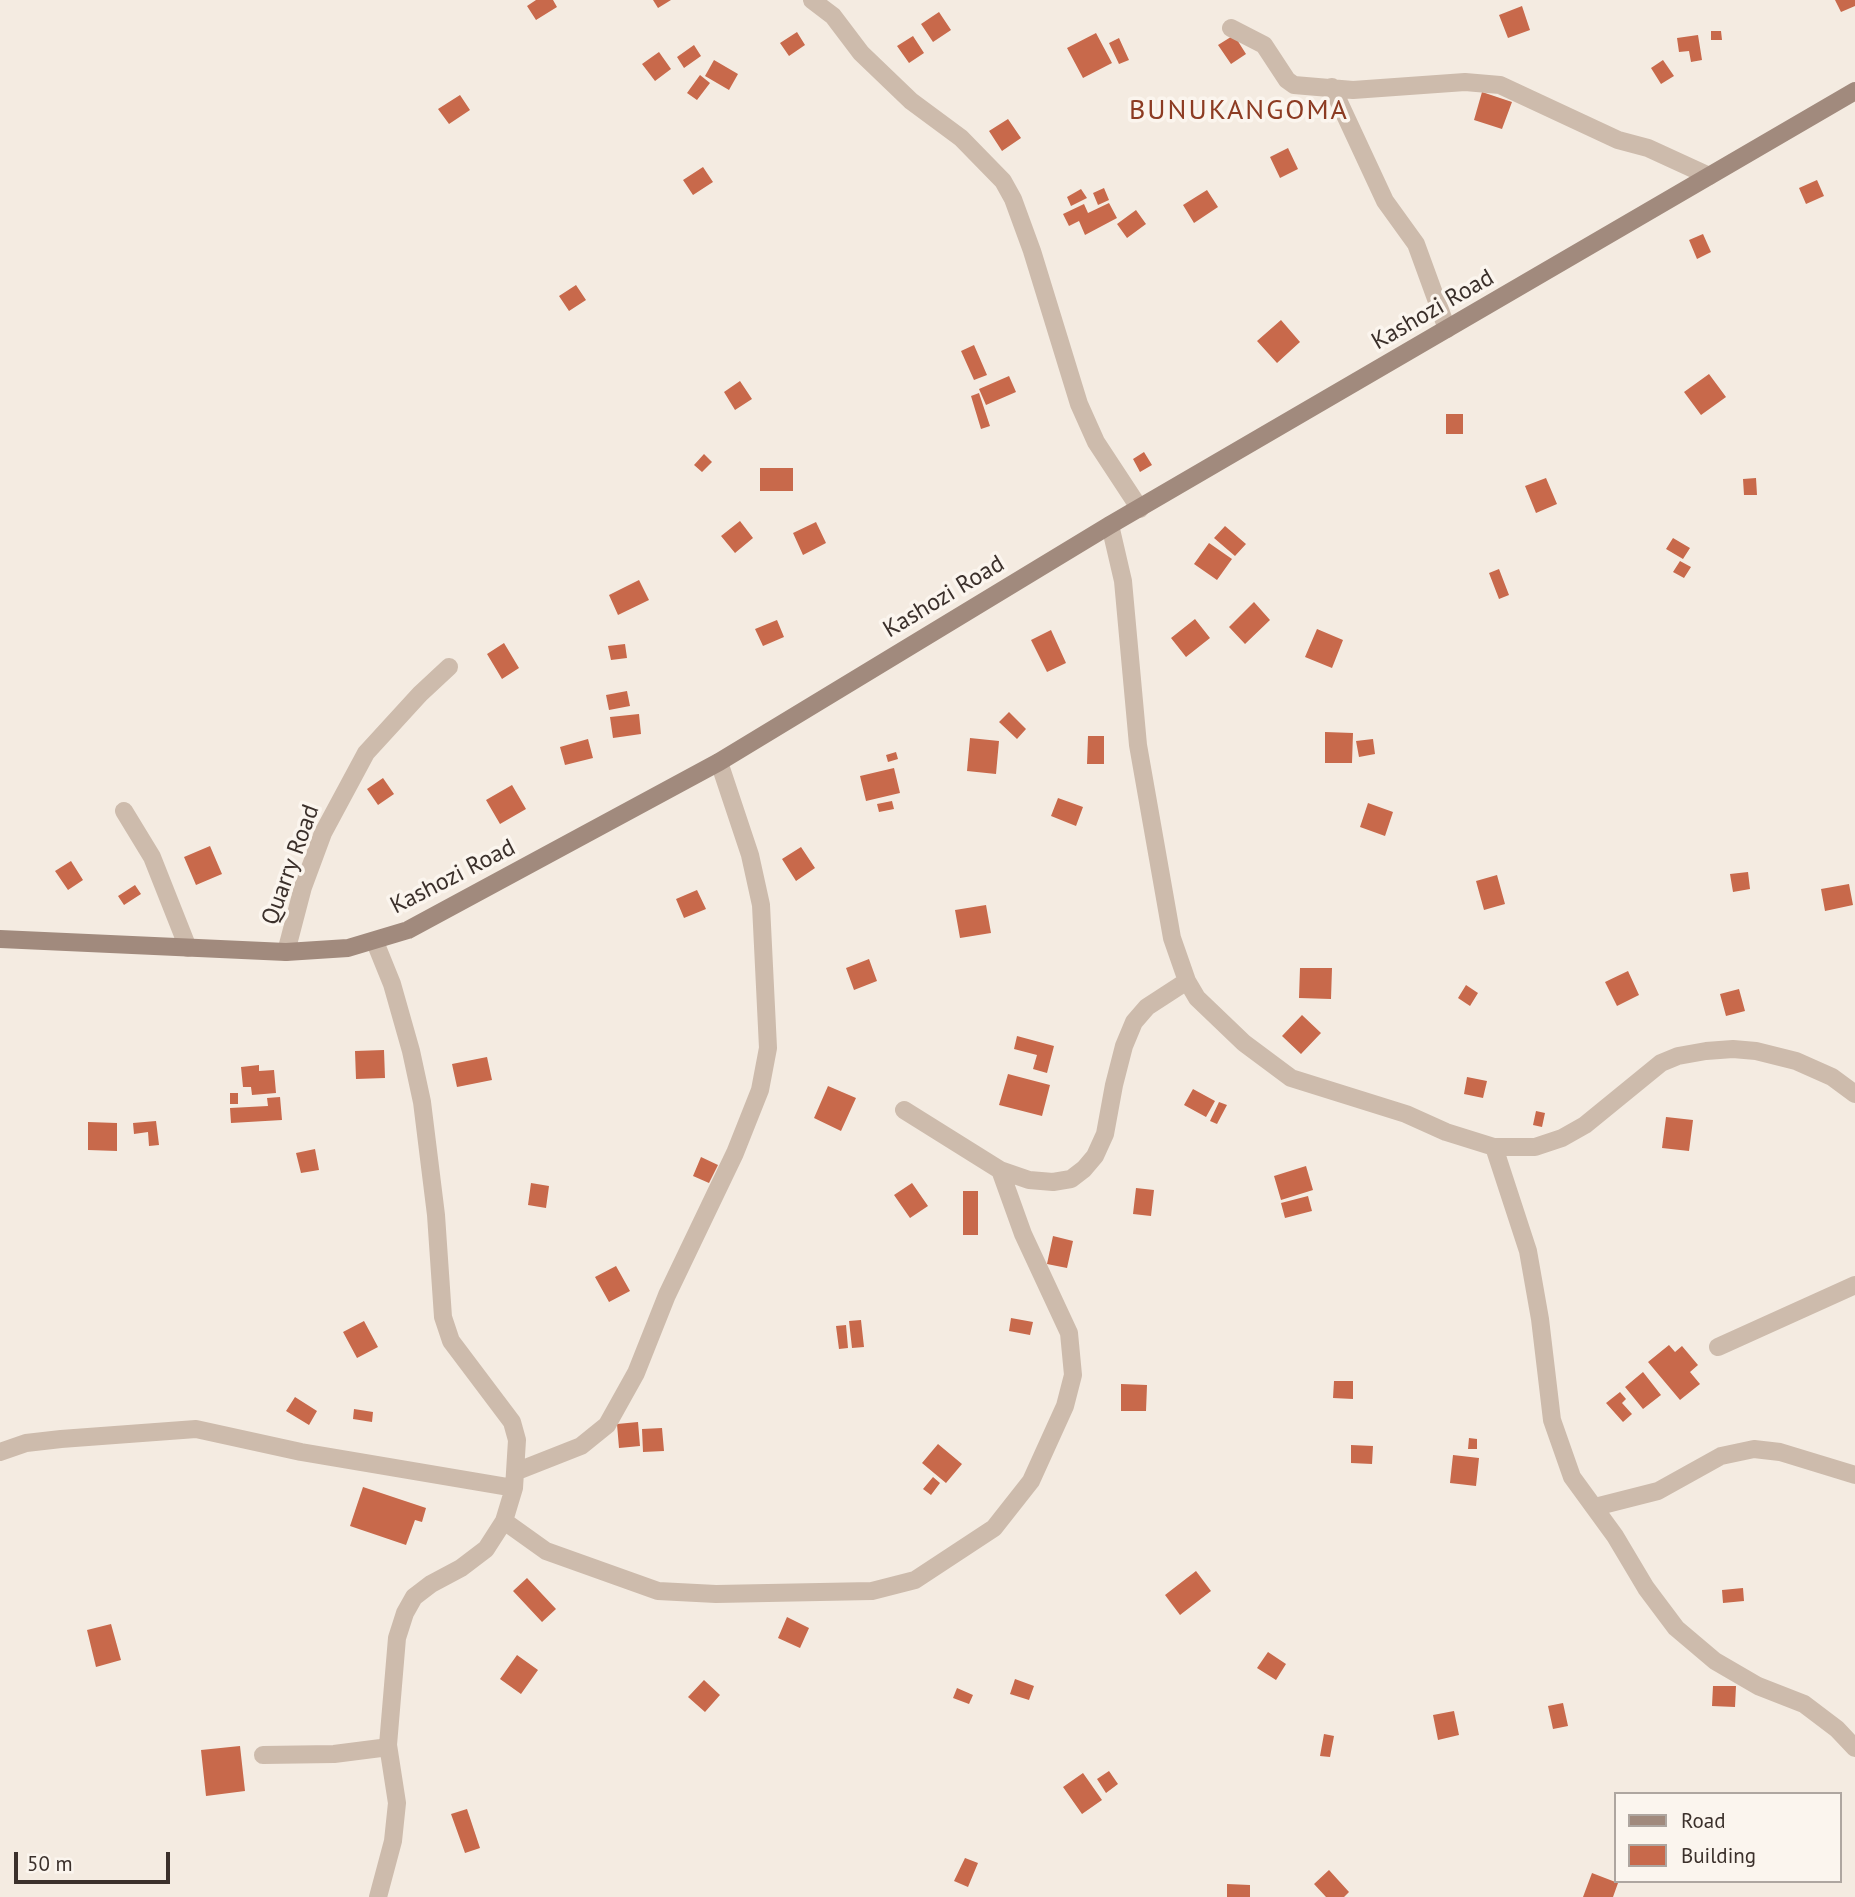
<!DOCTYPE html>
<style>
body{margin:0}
#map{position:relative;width:1855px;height:1897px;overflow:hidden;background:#f4ebe1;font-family:"PT Sans",sans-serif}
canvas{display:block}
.legend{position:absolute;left:1614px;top:1792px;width:228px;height:91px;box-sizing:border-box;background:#fbf5ee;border:2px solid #aea6a0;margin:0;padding:9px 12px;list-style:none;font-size:21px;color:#3b302b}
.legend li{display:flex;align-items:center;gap:14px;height:35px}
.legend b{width:35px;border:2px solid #aea6a0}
.scale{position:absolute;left:14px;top:1852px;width:156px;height:32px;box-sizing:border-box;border:4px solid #3b302b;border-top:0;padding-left:9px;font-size:21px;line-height:24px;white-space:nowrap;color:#3b302b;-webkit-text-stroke:5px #fbf5ee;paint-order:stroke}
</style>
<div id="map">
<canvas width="1855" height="1897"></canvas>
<ul class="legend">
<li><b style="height:9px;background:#a18a7d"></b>Road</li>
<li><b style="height:19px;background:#c8694b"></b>Building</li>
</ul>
<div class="scale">50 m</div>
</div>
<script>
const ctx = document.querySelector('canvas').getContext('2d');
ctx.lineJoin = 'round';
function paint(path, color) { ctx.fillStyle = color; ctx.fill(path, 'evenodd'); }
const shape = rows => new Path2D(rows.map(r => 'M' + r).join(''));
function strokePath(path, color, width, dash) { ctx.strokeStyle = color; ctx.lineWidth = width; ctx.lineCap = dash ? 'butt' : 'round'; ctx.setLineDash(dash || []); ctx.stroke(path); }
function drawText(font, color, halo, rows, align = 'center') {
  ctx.font = font + ' "PT Sans",sans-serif'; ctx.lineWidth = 7; ctx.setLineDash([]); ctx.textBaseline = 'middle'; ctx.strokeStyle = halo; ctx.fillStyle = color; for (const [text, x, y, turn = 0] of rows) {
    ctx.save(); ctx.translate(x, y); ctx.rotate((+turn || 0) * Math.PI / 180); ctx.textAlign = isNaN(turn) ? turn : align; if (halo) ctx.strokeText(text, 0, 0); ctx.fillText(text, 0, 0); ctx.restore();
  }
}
paint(shape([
 [536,0,553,0,557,7,536,20,527,6],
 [653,0,671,0,658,8],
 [1835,0,1855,0,1855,6,1841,12],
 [1522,6,1530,30,1508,38,1499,15],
 [939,12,951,30,933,42,921,24],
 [1711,31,1721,31,1722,40,1711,40],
 [797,32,805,45,789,56,780,43],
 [1096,33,1112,63,1083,78,1067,48],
 [1234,35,1246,54,1231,64,1218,45],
 [1698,35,1702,60,1691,62,1689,51,1679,52,1677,38],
 [913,36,924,53,909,63,897,46],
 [1119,38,1129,60,1119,64,1109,43],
 [694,45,701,56,684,68,677,57],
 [659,52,671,69,655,81,642,64],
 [714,60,738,74,729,90,705,76],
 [1663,60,1674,76,1661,84,1651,68],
 [700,75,710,83,697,100,687,93],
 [1482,92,1512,102,1502,129,1474,120],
 [460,95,470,110,449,124,438,109],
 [1008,119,1021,138,1002,151,989,131],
 [1288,148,1298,169,1280,178,1270,157],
 [703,167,713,182,693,195,683,180],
 [1817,180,1824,196,1806,204,1799,188],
 [1104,188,1109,200,1098,205,1093,193],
 [1081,189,1087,198,1071,206,1067,197],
 [1207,190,1218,207,1194,223,1183,205],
 [1109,203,1117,218,1085,235,1079,221,1069,226,1063,214,1084,204,1088,213],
 [1136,210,1146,224,1127,238,1117,224],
 [1703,234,1711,252,1697,259,1689,240],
 [576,285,586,300,569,311,559,296],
 [1281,320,1300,342,1277,363,1257,341],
 [974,345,987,375,974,380,961,351],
 [1709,374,1726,397,1701,415,1684,392],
 [1009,376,1016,392,986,405,979,389],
 [740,381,752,399,735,410,724,392],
 [979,393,990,426,981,429,971,396],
 [1446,414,1463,414,1463,434,1446,434],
 [1144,452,1152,465,1140,472,1133,459],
 [704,454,712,462,702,472,694,465],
 [760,468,793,468,793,491,760,491],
 [1546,478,1557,504,1536,513,1525,486],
 [1756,478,1757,495,1744,495,1743,479],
 [740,521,753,538,735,553,721,536],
 [816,522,826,543,803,555,793,533],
 [1225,526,1246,544,1235,556,1214,538],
 [1673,538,1690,548,1683,559,1666,549],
 [1209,543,1232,559,1217,580,1194,564],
 [1680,561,1691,567,1684,578,1673,572],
 [1499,569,1509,595,1499,599,1489,573],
 [639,580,649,600,618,615,609,595],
 [1254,602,1270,620,1245,644,1229,627],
 [1195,619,1210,638,1186,657,1171,638],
 [777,620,784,637,763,646,755,629],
 [1317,629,1343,640,1332,668,1305,657],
 [1051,630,1066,663,1047,672,1031,640],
 [504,643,519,668,502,679,487,654],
 [625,644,627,658,611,660,608,646],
 [627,691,630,706,609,710,606,695],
 [1009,712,1026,729,1017,739,999,722],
 [639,714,641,734,613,738,610,717],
 [1325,732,1353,733,1352,763,1325,763],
 [1088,736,1104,736,1104,764,1087,764],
 [970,738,999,741,996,774,967,771],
 [588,739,593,758,565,765,560,747],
 [1373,739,1375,754,1359,757,1356,741],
 [896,752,898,759,888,762,886,755],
 [894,768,900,793,866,801,860,776],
 [383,778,394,794,378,805,367,789],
 [512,785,526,809,500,824,486,800],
 [1058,798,1083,807,1076,826,1051,816],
 [892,801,894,809,879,812,877,804],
 [1368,803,1393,812,1385,836,1360,827],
 [210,846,222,874,196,885,184,857],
 [801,847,815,868,796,881,782,859],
 [71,861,83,880,68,890,55,871],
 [1748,872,1750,889,1733,892,1730,874],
 [1497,875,1505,904,1484,910,1476,881],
 [1849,884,1853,905,1825,911,1821,889],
 [135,885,141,894,124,905,118,896],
 [697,890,706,909,684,918,676,899],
 [986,905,991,933,960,938,955,910],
 [869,959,877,981,854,990,846,968],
 [1300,968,1332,968,1331,999,1299,998],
 [1628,971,1639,995,1617,1006,1605,982],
 [1466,985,1478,993,1470,1006,1458,998],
 [1739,989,1745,1011,1726,1016,1720,994],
 [1302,1015,1321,1033,1301,1054,1282,1036],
 [1017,1036,1054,1046,1047,1073,1033,1069,1037,1055,1014,1049],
 [384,1050,385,1078,356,1079,355,1051],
 [487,1057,492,1080,457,1087,452,1064],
 [259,1065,259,1071,274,1070,276,1093,252,1095,251,1087,243,1087,241,1067],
 [1008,1074,1050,1085,1042,1116,999,1105],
 [1467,1077,1487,1081,1483,1098,1464,1094],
 [828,1086,856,1098,841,1131,814,1118],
 [1193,1089,1215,1101,1206,1117,1184,1105],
 [230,1093,238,1093,238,1104,230,1104],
 [280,1097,282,1120,231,1123,230,1108,268,1106,267,1098],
 [1219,1102,1227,1105,1217,1124,1210,1121],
 [1536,1111,1545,1113,1542,1127,1533,1125],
 [1666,1117,1693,1120,1689,1151,1662,1148],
 [156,1121,159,1145,149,1146,148,1132,134,1134,133,1123],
 [88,1122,117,1123,117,1151,88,1150],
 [315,1149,319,1170,301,1173,296,1153],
 [701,1157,718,1165,709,1183,693,1176],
 [1306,1166,1313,1190,1281,1200,1274,1176],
 [531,1183,549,1186,546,1208,528,1205],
 [912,1183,928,1206,910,1218,894,1195],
 [1136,1188,1154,1190,1151,1216,1133,1214],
 [963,1191,978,1191,978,1235,963,1235],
 [1308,1196,1312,1211,1285,1218,1281,1203],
 [1053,1236,1073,1241,1067,1268,1047,1264],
 [616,1266,630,1291,609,1302,595,1277],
 [1011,1318,1033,1322,1030,1335,1009,1331],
 [861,1320,864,1347,852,1348,849,1321],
 [364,1321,378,1347,357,1358,343,1332],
 [846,1325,848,1348,839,1349,836,1326],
 [1669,1345,1675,1352,1682,1346,1698,1365,1690,1372,1700,1384,1680,1400,1648,1362],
 [1643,1372,1661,1395,1643,1409,1625,1387],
 [1334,1381,1353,1381,1353,1399,1333,1398],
 [1121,1384,1147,1385,1146,1411,1121,1411],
 [1620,1392,1626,1399,1622,1403,1632,1414,1623,1422,1606,1403],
 [295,1397,317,1411,309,1425,286,1411],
 [354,1409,373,1412,372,1422,353,1419],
 [638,1422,640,1446,619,1448,617,1424],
 [662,1428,664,1451,643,1452,642,1429],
 [1469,1438,1477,1439,1477,1449,1468,1449],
 [938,1444,962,1464,946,1483,922,1463],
 [1351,1445,1373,1446,1372,1464,1351,1463],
 [1453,1455,1479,1458,1476,1486,1450,1483],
 [933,1477,940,1483,931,1495,923,1489],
 [363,1487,426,1508,422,1522,415,1520,406,1545,350,1526],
 [1196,1571,1211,1591,1180,1615,1165,1595],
 [527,1578,556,1609,542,1622,513,1591],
 [1743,1588,1744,1601,1723,1603,1722,1590],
 [787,1617,809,1628,800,1648,778,1638],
 [111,1624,121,1660,96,1667,87,1630],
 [1268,1652,1286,1664,1276,1680,1257,1668],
 [517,1655,538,1670,521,1694,500,1679],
 [1015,1679,1034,1686,1029,1700,1010,1694],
 [704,1680,720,1695,705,1712,688,1697],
 [1713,1686,1736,1686,1735,1707,1712,1706],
 [957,1688,973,1695,969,1704,953,1698],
 [1563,1703,1568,1726,1553,1729,1548,1706],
 [1454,1711,1459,1735,1438,1740,1433,1715],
 [1324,1734,1334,1736,1330,1757,1320,1756],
 [240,1746,245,1791,206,1796,201,1750],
 [1109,1771,1118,1784,1106,1793,1097,1779],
 [1083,1773,1102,1800,1082,1814,1063,1787],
 [467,1809,480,1848,465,1853,451,1814],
 [965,1858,978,1863,968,1887,954,1881],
 [1329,1870,1349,1892,1344,1897,1326,1897,1314,1884],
 [1592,1873,1618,1883,1613,1897,1583,1897],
 [1227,1884,1250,1885,1250,1897,1227,1897]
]), '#c8694b');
strokePath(shape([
 [812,0,833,16,861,53,911,101,961,138,1003,181,1013,199,1032,251,1079,404,1096,442,1140,509],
 [1231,28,1264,45,1287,80,1294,85,1353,90,1465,82,1500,85,1618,140,1648,148,1709,176],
 [1332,87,1385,201,1416,244,1447,329],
 [1110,525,1123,581,1138,745,1172,938,1187,981,1197,998,1244,1043,1291,1078,1406,1114,1446,1132,1494,1147,1535,1147,1562,1138,1585,1125,1661,1063,1678,1056,1706,1051,1733,1049,1756,1051,1796,1061,1832,1077,1855,1094],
 [124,811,152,857,188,948],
 [286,952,303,887,323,833,366,753,420,694,449,667],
 [904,1110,1000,1170,1029,1180,1053,1182,1071,1179,1084,1169,1095,1156,1105,1134,1114,1085,1124,1046,1134,1022,1147,1007,1187,981],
 [1494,1147,1528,1251,1540,1319,1552,1420,1572,1477,1615,1536,1646,1588,1676,1628,1715,1661,1758,1686,1804,1704,1837,1729,1855,1748],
 [1718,1347,1855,1285],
 [0,1452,26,1443,61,1439,196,1429,301,1452,514,1488],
 [515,1472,581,1446,607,1425,636,1373,667,1295,735,1153,760,1090,768,1048,761,905,750,855,719,762],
 [1595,1507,1658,1491,1721,1456,1754,1449,1780,1452,1855,1475],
 [504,1521,546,1551,658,1591,716,1594,872,1591,915,1580,994,1528,1031,1481,1065,1406,1073,1375,1069,1333,1023,1234,1000,1170],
 [263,1755,334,1754,381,1748,388,1745,397,1638,405,1613,414,1597,431,1584,461,1568,486,1549,504,1521,514,1488,517,1440,512,1422,451,1341,443,1317,436,1215,422,1102,411,1051,392,984,375,942],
 [378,1897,393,1841,397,1803,388,1745]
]), '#cdbbac', 18);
strokePath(shape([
 [0,939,286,952,348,948,408,930,719,762,1110,525,1855,91]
]), '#a18a7d', 18);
drawText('24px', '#3b302b', '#fbf5ee', [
 ["Kashozi Road",1433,310,-30],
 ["Kashozi Road",944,597,-31],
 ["Quarry Road",291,865,-70],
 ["Kashozi Road",453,877,-27]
]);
ctx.letterSpacing = '2px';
drawText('28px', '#8c3b22', '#fbf5ee', [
 ["BUNUKANGOMA",1239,111]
]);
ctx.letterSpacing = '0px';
</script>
